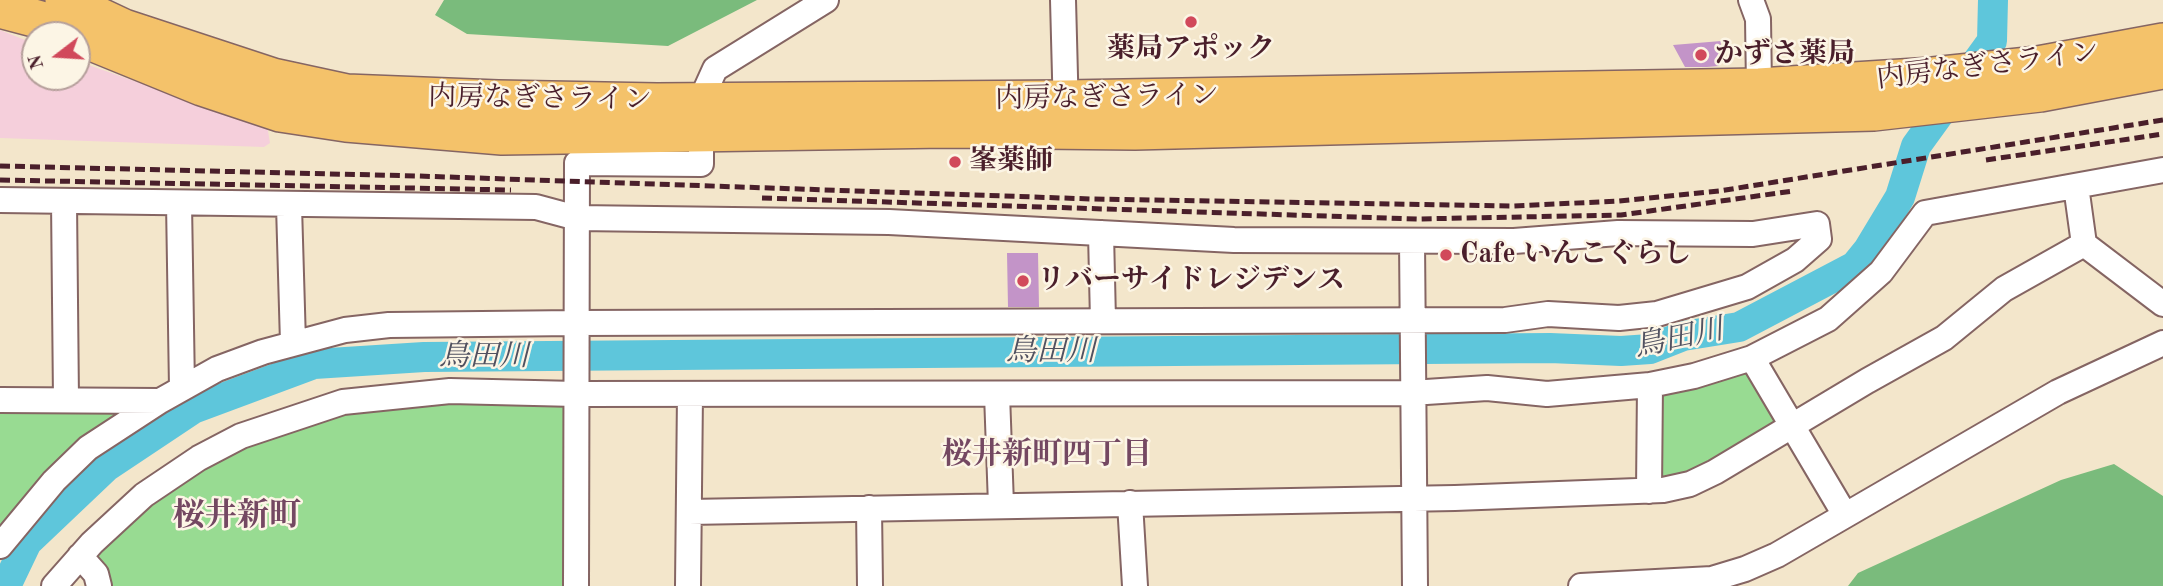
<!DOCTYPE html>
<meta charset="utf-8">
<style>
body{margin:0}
#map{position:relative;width:2163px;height:586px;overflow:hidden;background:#f3e6cb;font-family:"Old Standard TT",serif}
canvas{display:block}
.north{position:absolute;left:21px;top:21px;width:70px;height:70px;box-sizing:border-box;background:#fcf5e5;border:2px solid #b59f9b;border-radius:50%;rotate:253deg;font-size:19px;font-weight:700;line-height:28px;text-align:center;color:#4a1f2b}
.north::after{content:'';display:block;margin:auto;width:24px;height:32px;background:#d1495b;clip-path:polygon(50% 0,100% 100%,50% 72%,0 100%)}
</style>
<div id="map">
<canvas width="2163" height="586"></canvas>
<div class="north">N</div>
</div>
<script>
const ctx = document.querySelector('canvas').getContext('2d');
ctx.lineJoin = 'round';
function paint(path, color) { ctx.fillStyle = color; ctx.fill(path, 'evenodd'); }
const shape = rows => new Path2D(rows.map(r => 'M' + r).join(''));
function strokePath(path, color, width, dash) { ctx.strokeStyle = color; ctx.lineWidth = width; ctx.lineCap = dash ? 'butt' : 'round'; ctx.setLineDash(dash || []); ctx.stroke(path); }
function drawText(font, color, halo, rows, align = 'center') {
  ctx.font = font + ' "Old Standard TT","Noto Serif JP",serif'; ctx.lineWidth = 5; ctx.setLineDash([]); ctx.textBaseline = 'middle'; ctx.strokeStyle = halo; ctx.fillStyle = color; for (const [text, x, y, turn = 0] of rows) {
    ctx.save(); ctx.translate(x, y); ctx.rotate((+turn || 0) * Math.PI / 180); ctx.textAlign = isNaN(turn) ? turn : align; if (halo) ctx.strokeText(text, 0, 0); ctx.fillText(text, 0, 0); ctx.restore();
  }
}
paint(shape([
 [0,30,35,44,35,77,77,77,77,61,160,90,266,119,270,143,264,147,0,138]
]), '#f5cfdb');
paint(shape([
 [1745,365,1781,415,1769,434,1690,480,1653,484,1652,395],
 [397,400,562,403,567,406,567,586,105,586,96,553,151,497,246,438],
 [137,405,0,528,0,409]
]), '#98db92');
paint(shape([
 [444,0,757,0,668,46,467,34,435,15],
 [2114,464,2163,496,2163,586,1848,586,1858,573,2061,480]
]), '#7abb7c');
strokePath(shape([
 [6,586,27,542,106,467,193,409,314,364,424,357,1550,348,1621,351,1650,349,1683,336,1739,327,1855,266,1868,250,1900,197,1916,146,1992,41,1993,0]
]), '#5ec6db', 30);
paint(shape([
 [1721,41,1719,66,1707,67,1685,67,1673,45],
 [1007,253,1038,253,1039,307,1008,307]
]), '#c394c8');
const minor = shape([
 [1063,0,1066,114],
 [1751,0,1758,19,1759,87],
 [2076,186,2084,244,2163,304],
 [0,200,536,207,577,218,889,222,1234,240,1514,241,1618,233,1753,234,1817,224,1819,239,1795,260,1747,287,1657,314,1619,318,1548,314,1505,320,575,323,389,325,345,330,263,352,217,369,160,401,88,448,54,481,0,546],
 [64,201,66,400],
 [179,203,182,388],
 [289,206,293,343],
 [1101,233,1103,321],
 [1412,241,1415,586],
 [1752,358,1845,515],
 [997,394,1001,505],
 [0,400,160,401],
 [1649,491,1650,385],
 [1130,503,1135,586],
 [869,508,870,586],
 [689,512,1455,498,1663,490,1690,484,1715,472,1867,381,1944,338,2004,289,2084,244],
 [80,556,96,574,99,586],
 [54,586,92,543,144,495,199,458,241,436,343,402,450,391,576,394,1411,393,1487,388,1547,394,1650,385,1694,376,1752,358,1828,319,1881,272,1925,213,2163,170],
 [576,586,577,163,701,164,701,100,715,69,826,0],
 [688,586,690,394],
 [1581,586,1712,579,1745,569,1777,555,2058,392,2163,343]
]);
const highway = shape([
 [64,0,124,28,273,77,347,93,498,99,657,102,1066,99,1759,87,1933,76,2038,65,2163,42],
 [0,9,41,20,75,35],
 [77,36,202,87,280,113,346,123,502,136,945,129,1135,131,1874,112,2040,93,2163,70]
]);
strokePath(minor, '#856563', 28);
strokePath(highway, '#856563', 40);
strokePath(minor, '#fff', 24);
strokePath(highway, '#f4c26a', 37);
strokePath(shape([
 [1986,160,2163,134],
 [0,166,418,176,1092,199,1514,206,1619,201,1719,191,2163,120],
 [0,180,511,190],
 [762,198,1417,219,1621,215,1793,191]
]), '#4a1f2b', 5, [10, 5]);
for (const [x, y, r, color] of [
 [1191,22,7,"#d1495b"],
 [1701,55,7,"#d1495b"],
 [955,162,7,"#d1495b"],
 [1446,255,7,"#d1495b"],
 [1023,281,7,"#d1495b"]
]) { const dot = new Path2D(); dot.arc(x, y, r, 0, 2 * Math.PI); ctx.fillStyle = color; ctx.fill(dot); strokePath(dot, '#fcf5e5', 2.5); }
drawText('bold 28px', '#4a1f2b', '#fcf5e5', [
 ["薬局アポック",1191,50,"center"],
 ["かずさ薬局",1715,55],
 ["峯薬師",969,162],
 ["Cafe いんこぐらし",1460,255],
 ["リバーサイドレジデンス",1037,281]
], 'left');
drawText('28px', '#4a1f2b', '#fcf5e5', [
 ["内房なぎさライン",1988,66,-7],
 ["内房なぎさライン",1107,98,-1],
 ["内房なぎさライン",540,99,1]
]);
drawText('italic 30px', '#505160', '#fcf5e5', [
 ["鳥田川",1679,339,-12],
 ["鳥田川",1051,352],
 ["鳥田川",484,357]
]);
drawText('bold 30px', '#744862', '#fcf5e5', [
 ["桜井新町四丁目",1047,455]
]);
drawText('bold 32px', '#744862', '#fcf5e5', [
 ["桜井新町",237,517]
]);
</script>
